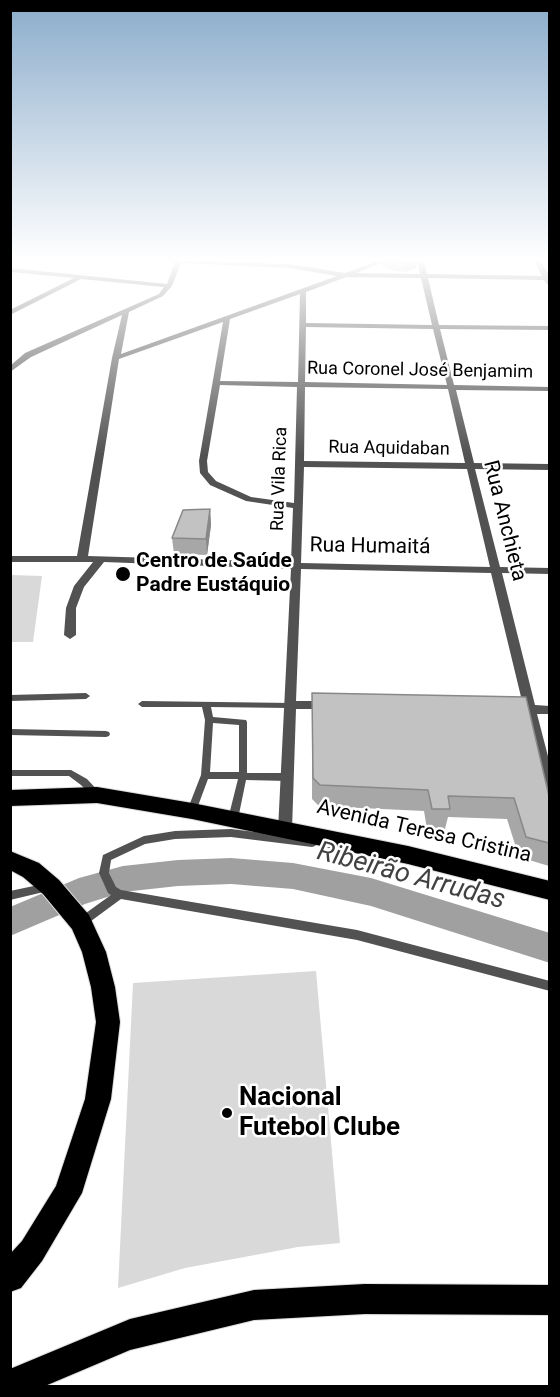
<!DOCTYPE html>
<meta charset="utf-8">
<style>
body{margin:0}
#map{position:relative;width:560px;height:1397px;overflow:hidden;background:#fff;font-family:Roboto,sans-serif}
canvas{display:block}
.frame{position:absolute;inset:0;border:12px solid #000;pointer-events:none}
</style>
<div id="map">
<canvas width="560" height="1397"></canvas>
<div class="frame"></div>
</div>
<script>
const ctx = document.querySelector('canvas').getContext('2d');
ctx.lineJoin = 'round';
function paint(path, color) { ctx.fillStyle = color; ctx.fill(path, 'evenodd'); }
const shape = rows => new Path2D(rows.map(r => 'M' + r).join(''));
function strokePath(path, color, width, dash) { ctx.strokeStyle = color; ctx.lineWidth = width; ctx.lineCap = dash ? 'butt' : 'round'; ctx.setLineDash(dash || []); ctx.stroke(path); }
function drawText(font, color, halo, rows, align = 'center') {
  ctx.font = font + ' Roboto,sans-serif'; ctx.lineWidth = 5; ctx.setLineDash([]); ctx.textBaseline = 'middle'; ctx.strokeStyle = halo; ctx.fillStyle = color; for (const [text, x, y, turn = 0] of rows) {
    ctx.save(); ctx.translate(x, y); ctx.rotate((+turn || 0) * Math.PI / 180); ctx.textAlign = isNaN(turn) ? turn : align; if (halo) ctx.strokeText(text, 0, 0); ctx.fillText(text, 0, 0); ctx.restore();
  }
}
paint(shape([
 [11,575,42,576,33,642,11,642],
 [316,971,340,1243,298,1247,185,1268,118,1288,133,983]
]), '#d9d9d9');
paint(shape([
 [231,858,293,863,371,878,550,933,550,963,371,906,293,889,231,884,178,886,123,892,85,904,10,936,10,907,79,878,123,866,178,860,231,858]
]), '#a0a0a0');
const highway = shape([
 [97,787,192,803,408,846,550,881,550,900,408,864,192,819,97,803,10,806,10,790,97,787],
 [10,851,39,863,59,880,89,915,106,952,115,987,120,1022,111,1099,82,1193,42,1261,21,1288,10,1292,10,1254,22,1241,56,1186,85,1099,96,1022,91,987,82,952,72,929,43,894,23,877,10,870,10,851],
 [365,1284,550,1285,550,1315,365,1314,254,1320,130,1350,45,1386,10,1386,10,1369,130,1319,254,1290,365,1284]
]);
strokePath(highway, '#dbdbdb', 2);
paint(shape([
 [86,693,90,696,86,699,10,701,10,695,86,693],
 [142,701,292,703,293,705,292,707,289,708,211,707,213,717,246,720,247,722,247,773,287,773,290,775,291,777,290,779,287,781,246,780,238,819,236,822,233,823,230,822,228,819,238,779,208,779,195,814,192,815,189,814,187,811,201,775,205,720,202,707,142,707,138,704,142,701],
 [213,723,239,725,239,772,210,772,213,723],
 [10,729,106,731,109,732,110,734,109,736,106,737,10,735,10,729],
 [10,770,71,770,87,779,102,795,100,798,97,799,94,798,81,785,69,776,10,776,10,770],
 [231,829,312,839,315,840,317,843,315,846,312,847,231,837,175,839,145,844,111,860,109,873,116,887,121,890,357,930,550,981,550,991,357,940,121,899,87,924,83,926,79,924,78,921,79,918,111,895,108,893,99,873,103,855,144,836,175,831,231,829],
 [48,883,52,884,53,887,52,890,10,900,10,891,48,883]
]), '#525252');
paint(shape([
 [160,260,290,264,345,273,381,260,389,260,356,273,420,274,417,260,423,260,427,274,542,276,534,260,540,260,550,276,550,285,547,284,544,280,428,278,439,325,550,326,550,330,440,329,454,385,550,387,550,391,456,390,474,463,550,464,550,470,475,469,500,567,550,568,550,574,502,573,535,705,550,706,550,714,537,714,550,764,550,797,545,796,543,792,525,713,520,712,518,709,523,705,491,573,301,569,296,701,326,701,332,705,326,709,296,709,292,830,290,834,285,836,280,834,278,830,291,569,104,562,84,587,76,608,76,635,70,639,64,635,66,608,74,586,93,562,10,562,10,556,77,556,112,358,122,315,31,357,10,372,10,366,25,353,159,294,164,287,81,279,10,315,10,310,74,278,10,272,10,268,167,284,175,262,160,260],
 [181,263,290,268,337,276,121,354,129,312,163,296,172,286,181,263],
 [346,277,421,278,432,325,306,323,306,292,346,277],
 [300,294,298,382,220,381,230,319,300,294],
 [223,322,199,461,200,473,210,485,246,501,293,508,291,562,88,556,119,359,223,322],
 [306,327,433,329,447,385,305,382,306,327],
 [220,385,297,387,294,503,251,497,216,481,208,472,207,461,220,385],
 [305,387,448,389,465,463,304,461,305,387],
 [304,467,467,469,490,567,301,563,304,467]
]), '#525252');
paint(highway, '#000');
paint(shape([
 [381,260,417,260,416,268,405,272,395,271,381,266],
 [210,509,211,525,207,555,174,554,172,538],
 [312,693,549,796,549,866,519,857,507,819,448,817,445,829,427,829,424,811,319,806,312,799]
]), '#a7a7a7');
paint(shape([
 [406,260,417,260,416,268,405,272],
 [210,509,211,525,207,555,206,539]
]), '#888');
const building = shape([
 [210,509,206,539,172,538,183,510,210,509],
 [312,693,526,697,549,796,549,843,526,837,514,798,448,796,450,809,432,809,428,790,320,785,313,778,312,693]
]);
paint(building, '#c2c2c2');
strokePath(building, '#888', 1.5);
const sky = ctx.createLinearGradient(0, 0, 0, 455);
sky.addColorStop(0, '#8baccb');
sky.addColorStop(0.57, '#fff');
sky.addColorStop(1, '#ffffff00');
ctx.fillStyle = sky;
ctx.fillRect(0, 0, 560, 455);
for (const [x, y, r, color] of [
 [123,574,8,"#000"],
 [227,1113,6,"#000"]
]) { const dot = new Path2D(); dot.arc(x, y, r, 0, 2 * Math.PI); ctx.fillStyle = color; ctx.fill(dot); strokePath(dot, '#fff', 2); }
drawText('18px', '#000', '#fff', [
 ["Rua Coronel José Benjamim",420,371,1],
 ["Rua Aquidaban",389,449,1],
 ["Rua Vila Rica",280,479,-88]
]);
drawText('21px', '#000', '#fff', [
 ["Rua Anchieta",504,521,76],
 ["Rua Humaitá",370,547,1],
 ["Avenida Teresa Cristina",424,832,13]
]);
drawText('bold 21px', '#000', '#fff', [
 ["Centro de Saúde",136,562],
 ["Padre Eustáquio",136,586]
], 'left');
drawText('bold 26px', '#000', '#fff', [
 ["Nacional",239,1098],
 ["Futebol Clube",239,1128]
], 'left');
drawText('italic 27px', '#414141', '#fff', [
 ["Ribeirão Arrudas",411,877,15]
]);
</script>
